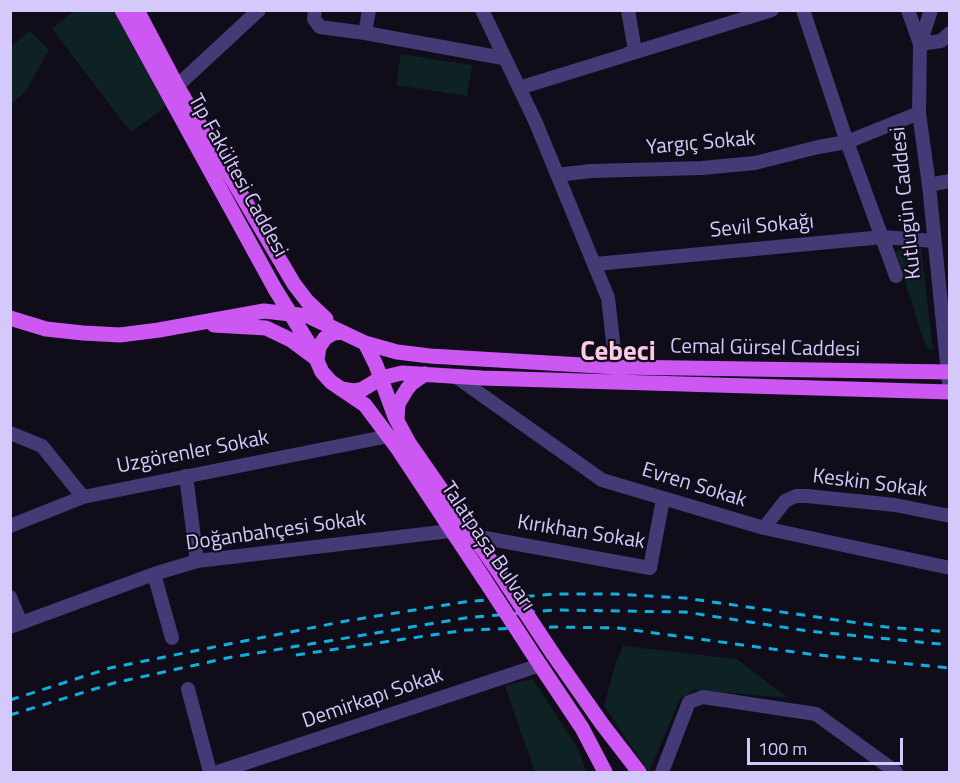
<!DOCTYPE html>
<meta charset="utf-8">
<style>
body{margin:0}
#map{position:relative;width:960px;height:783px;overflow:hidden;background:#100c1a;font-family:"Titillium Web",sans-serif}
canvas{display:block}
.frame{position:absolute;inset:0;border:12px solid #d5c9fb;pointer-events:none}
.scale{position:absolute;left:747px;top:738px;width:156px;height:27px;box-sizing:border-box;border:3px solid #d5c9fb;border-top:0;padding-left:8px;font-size:18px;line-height:21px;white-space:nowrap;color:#d5c9fb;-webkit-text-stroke:4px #100c1a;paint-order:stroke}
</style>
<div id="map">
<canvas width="960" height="783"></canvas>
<div class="frame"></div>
<div class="scale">100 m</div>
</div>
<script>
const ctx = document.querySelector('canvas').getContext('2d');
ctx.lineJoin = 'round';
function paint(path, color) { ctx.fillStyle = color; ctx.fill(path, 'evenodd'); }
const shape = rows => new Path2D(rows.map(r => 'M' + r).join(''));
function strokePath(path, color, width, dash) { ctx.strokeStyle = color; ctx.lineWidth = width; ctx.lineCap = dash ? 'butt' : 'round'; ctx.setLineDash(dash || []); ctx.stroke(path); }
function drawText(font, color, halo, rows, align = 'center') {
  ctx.font = font + ' "Titillium Web",sans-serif'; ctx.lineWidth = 4.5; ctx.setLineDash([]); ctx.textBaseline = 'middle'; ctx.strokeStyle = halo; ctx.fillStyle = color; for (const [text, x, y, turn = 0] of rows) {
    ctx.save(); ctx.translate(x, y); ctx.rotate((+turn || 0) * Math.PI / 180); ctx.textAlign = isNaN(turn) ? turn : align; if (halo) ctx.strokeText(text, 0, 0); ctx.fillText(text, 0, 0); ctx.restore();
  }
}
paint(shape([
 [75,11,115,11,169,104,131,132,52,29],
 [30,31,49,50,26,91,11,104,11,46],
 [401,54,472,65,467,96,396,85],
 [921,248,933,351,926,347,895,251],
 [623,646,737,659,788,698,695,690,680,699,649,772,604,706,616,662],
 [533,679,580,752,586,772,535,772,505,686]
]), '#0f2223');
strokePath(shape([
 [315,10,314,19,320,27,365,33,503,58],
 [482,10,536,123,608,298,616,367],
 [803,10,847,142,896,276],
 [908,10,920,44,941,41,950,33],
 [931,10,920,44,919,113,929,185,950,393],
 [365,33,369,10],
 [627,54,635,51,628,10],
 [177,86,259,10],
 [519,88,772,10],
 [557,175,591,171,702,168,755,163,818,147,847,142,919,113],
 [929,185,950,181],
 [595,264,883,237,934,241],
 [455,376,602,480,764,528,950,568],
 [10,433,42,446,83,497],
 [186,476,197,561],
 [10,526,83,497,389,436],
 [764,528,785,501,796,496,807,496,895,505,950,516],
 [474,536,650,568,663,499],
 [154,574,172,638],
 [10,597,21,623],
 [10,627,154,574,197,561,450,531],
 [188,689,210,772],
 [218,772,540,665],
 [662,772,689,702,703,697,816,714,896,772]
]), '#443a76', 14);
strokePath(shape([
 [122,10,275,289,311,347,322,372,331,382,365,405,398,449,484,579],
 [137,10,177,86,294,284,307,301,326,319],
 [10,318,46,329,83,333,120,335,159,330,264,311,308,316,365,343,397,352,430,356,616,367,950,372],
 [214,325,266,328,291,340,314,357],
 [365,343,376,365,395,417,409,443,500,574],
 [317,360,319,347,325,338,334,333,342,332],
 [341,389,354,391,363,389,381,378,402,373,482,378,950,392],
 [397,419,398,404,407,389,412,383,425,374],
 [553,654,602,724,639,772],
 [540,665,582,728,605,772]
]), '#cd57f3', 15);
strokePath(shape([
 [296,655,466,630,554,627,618,628,809,654,950,668],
 [10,700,110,668,224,645,346,621,464,602,555,594,615,594,685,598,886,627,950,632],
 [10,715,114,683,227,658,465,618,555,610,685,612,808,631,950,645]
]), '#0fb0e0', 3, [9, 8]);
strokePath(shape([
 [500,574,553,654],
 [484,579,540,665]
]), '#cd57f3', 15);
drawText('21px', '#d5c9fb', '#100c1a', [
 ["Yargıç Sokak",701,144,-5],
 ["Tıp Fakültesi Caddesi",237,176,61],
 ["Kutlugün Caddesi",907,203,-96],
 ["Sevil Sokağı",762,227,-5],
 ["Cemal Gürsel Caddesi",765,349,1],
 ["Uzgörenler Sokak",193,453,-11],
 ["Keskin Sokak",870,484,7],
 ["Evren Sokak",694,486,17],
 ["Doğanbahçesi Sokak",276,532,-8],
 ["Kırıkhan Sokak",581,533,9],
 ["Talatpaşa Bulvarı",487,547,56],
 ["Demirkapı Sokak",373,699,-19]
]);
drawText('bold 27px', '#fbcae3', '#100c1a', [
 ["Cebeci",618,353]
]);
</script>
